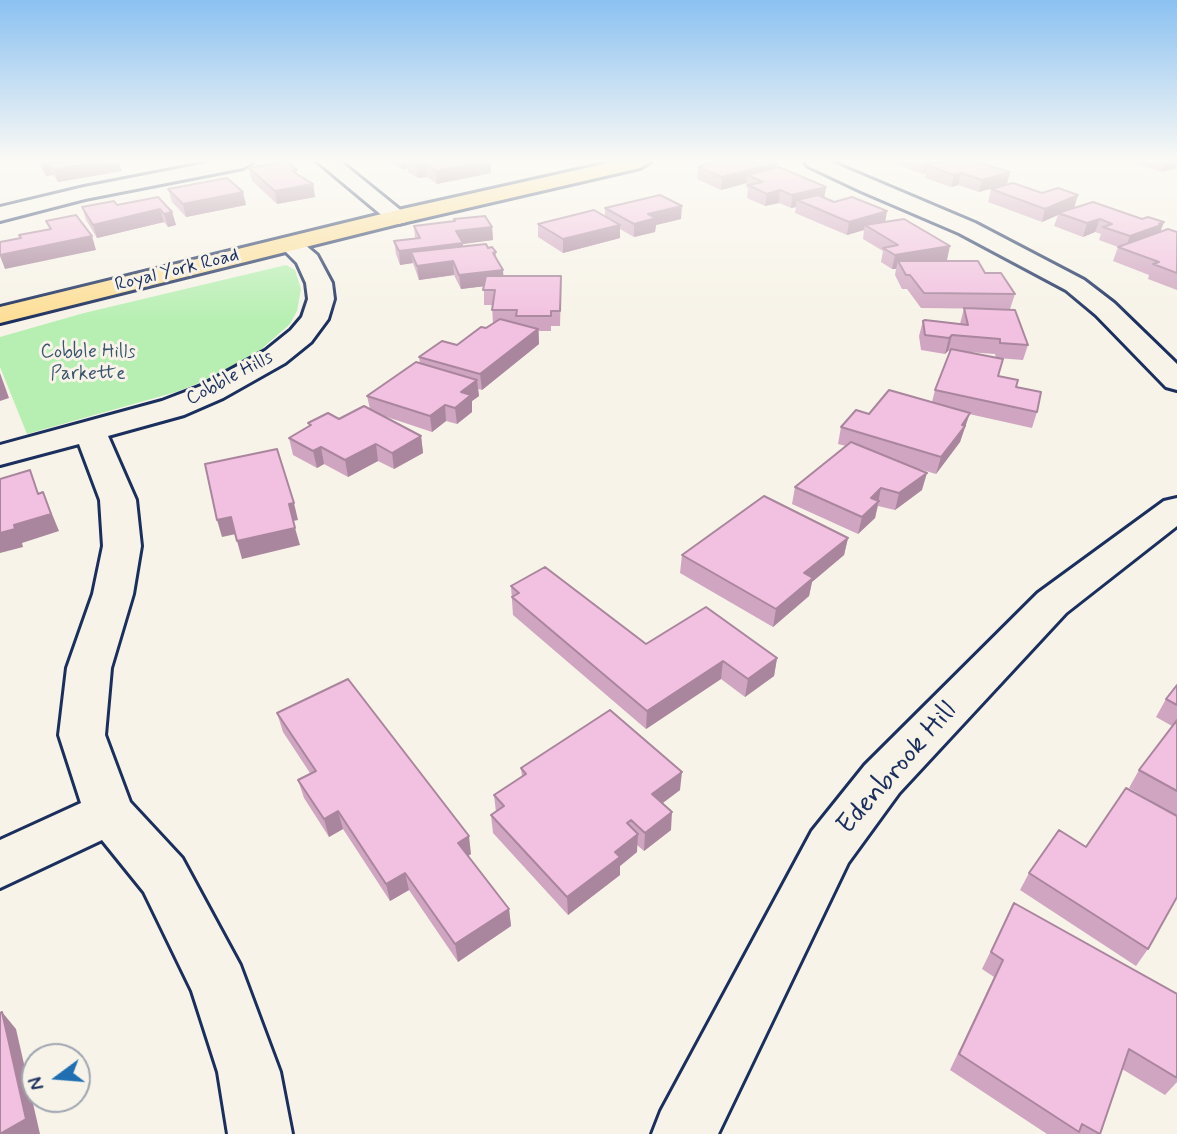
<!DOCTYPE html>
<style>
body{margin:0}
#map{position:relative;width:1177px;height:1134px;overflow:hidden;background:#f7f3e8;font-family:Mynerve,sans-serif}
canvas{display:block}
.north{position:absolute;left:21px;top:1043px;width:70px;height:70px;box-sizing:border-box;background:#f7f3e8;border:2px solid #9fa5b1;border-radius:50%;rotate:254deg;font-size:19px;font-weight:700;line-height:28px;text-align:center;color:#1b2f5e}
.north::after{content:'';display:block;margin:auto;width:24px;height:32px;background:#1f6fb2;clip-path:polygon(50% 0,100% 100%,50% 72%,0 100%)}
</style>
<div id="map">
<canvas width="1177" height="1134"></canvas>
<div class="north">N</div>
</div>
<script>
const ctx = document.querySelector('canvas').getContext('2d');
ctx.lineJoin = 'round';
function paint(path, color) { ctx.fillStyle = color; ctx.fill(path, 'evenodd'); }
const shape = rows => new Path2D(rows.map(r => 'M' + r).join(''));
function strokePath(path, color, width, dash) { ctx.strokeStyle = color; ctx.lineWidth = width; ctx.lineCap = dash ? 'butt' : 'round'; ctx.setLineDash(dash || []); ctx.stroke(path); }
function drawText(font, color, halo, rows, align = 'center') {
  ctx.font = font + ' Mynerve,sans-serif'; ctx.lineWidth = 6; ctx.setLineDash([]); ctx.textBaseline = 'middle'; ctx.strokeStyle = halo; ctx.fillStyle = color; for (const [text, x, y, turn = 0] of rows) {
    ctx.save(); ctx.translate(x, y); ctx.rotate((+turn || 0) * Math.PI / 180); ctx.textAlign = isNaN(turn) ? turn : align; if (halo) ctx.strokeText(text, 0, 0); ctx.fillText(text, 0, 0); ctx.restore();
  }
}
paint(shape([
 [286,265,295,270,301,289,297,311,290,324,257,353,207,380,176,392,27,434,0,367,0,337,84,313]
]), '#b7efb2');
const minor = shape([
 [212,162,253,162,243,168,85,199,0,221,0,207,84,187,212,162],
 [318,162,341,162,409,217,406,222,398,224,390,222,318,162],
 [805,162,831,162,975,223,1084,280,1114,303,1177,364,1177,390,1166,387,1096,315,1066,290,959,233,861,191,808,166,805,162],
 [290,237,298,239,317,255,332,283,334,299,328,319,311,342,285,363,223,398,184,415,108,436,136,500,141,546,133,594,111,668,105,735,130,802,182,858,240,965,280,1072,292,1134,228,1134,218,1072,192,991,144,892,102,840,0,888,0,840,81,803,59,735,67,668,93,594,103,546,100,500,79,444,0,465,0,445,162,401,201,386,265,351,291,330,302,317,308,299,306,283,297,263,278,244,282,239,290,237],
 [1177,498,1177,526,1066,613,899,793,848,863,718,1134,652,1134,661,1111,812,831,865,765,1038,593,1164,501,1177,498]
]);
const major = shape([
 [613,162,650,162,640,168,398,224,0,323,0,307,398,210,613,162]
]);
strokePath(minor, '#1b2f5e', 6);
strokePath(major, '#1b2f5e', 6);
paint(minor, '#f7f3e8');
paint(major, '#fdde96');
paint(shape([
 [39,162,98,162,122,171,58,182,53,175,46,176,41,168],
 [392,162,491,162,491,173,437,184,427,177,418,178,408,172,408,168,402,169],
 [890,162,977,162,1010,172,1007,184,979,192,958,185,951,187,925,178,926,173,922,174,894,163,894,162],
 [1138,162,1177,162,1177,170,1174,169,1161,172,1137,164],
 [777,163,776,168,826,187,824,197,885,222,947,260,939,261,985,273,1015,294,1010,309,921,308,907,289,902,289,895,275,896,269,892,269,881,262,883,251,863,239,864,230,847,235,795,213,796,207,791,208,779,203,765,206,747,198,748,188,746,187,747,183,721,190,697,179,698,167],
 [249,168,297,170,297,174,313,184,315,197,277,204,252,181],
 [168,189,246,205,186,217,172,202],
 [991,189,1078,195,1074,208,1164,222,1160,232,1177,232,1177,290,1148,279,1149,275,1113,261,1118,247,1099,240,1101,234,1095,232,1083,237,1054,226,1058,215,1042,222,988,202],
 [158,197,172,212,176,225,168,227,164,222,97,238,86,220,82,207,117,205],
 [605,208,681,219,656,225,655,232,634,237,620,229,620,238,563,253,538,237,538,224,605,217],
 [414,226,492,227,493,240,463,244,463,246,488,248,496,252,496,259,503,276,561,290,560,326,551,326,551,331,539,331,539,344,482,390,478,389,479,396,472,401,472,412,457,424,446,421,432,432,381,415,421,436,423,453,394,469,378,461,348,477,324,464,317,468,293,455,289,438,309,426,308,423,339,419,370,409,367,396,420,363,419,357,457,345,493,324,492,305,484,305,484,286,461,289,454,275,419,280,413,263,400,265,396,254,394,241,415,238],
 [964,308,1028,345,1023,360,997,358,998,376,1016,387,1037,412,1032,428,969,414,960,442,936,474,909,466,922,490,895,510,878,506,875,518,858,534,792,504,795,487,846,446,838,444,841,427,869,414,932,402,935,390,951,351,948,351,945,354,921,350,919,336,923,321,960,324],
 [968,352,995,354,996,358],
 [848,538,844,555,812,582,809,596,773,627,680,573,682,555],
 [511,586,646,644,777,658,774,676,745,697,721,679,646,729,513,615],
 [1177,685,1177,816,1129,788,1139,770,1172,726,1156,717,1166,699],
 [277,713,471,854,468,856,509,909,511,926,458,962,409,890,390,901,343,829,329,837,304,798,298,780,310,773,283,732],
 [521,768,680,790,662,803,671,830,644,851,637,845,637,852,620,866,620,875,568,915,493,833,491,815,496,812,494,795,522,777],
 [1029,873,1148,949,1136,966,1020,890],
 [1014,903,1177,994,1177,1082,1165,1095,1122,1069,1100,1134,1047,1134,950,1070,994,977,982,969]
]), '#d0a5c1');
paint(shape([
 [41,162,64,162,49,165,53,175,46,176],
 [98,162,119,162,122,171,58,182,54,170],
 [401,162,407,162,408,168,402,169],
 [410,162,426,165,427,177,418,178,416,166],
 [483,162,491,162,491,173,437,184,436,171],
 [925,162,955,162,927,165,926,173,922,174],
 [1165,162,1176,162,1174,169,1161,172],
 [777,163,775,175,747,175,747,183,721,190,722,177],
 [1010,172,1007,184,979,192,982,180],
 [961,173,958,185,951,187,954,175],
 [313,184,315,197,277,204,275,191],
 [826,187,824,199,797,200,796,207,791,208,792,195],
 [780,190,779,203,765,206,767,194],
 [243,192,246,205,186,217,183,204],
 [1078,195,1074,208,1058,213,1058,215,1042,222,1045,209],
 [682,206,681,219,656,225,655,232,634,237,634,224,648,214],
 [160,209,164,222,97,238,93,225],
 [887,211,885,224,865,225,864,230,847,235,849,222],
 [172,212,176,225,168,227,164,214],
 [1100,219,1095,232,1083,237,1087,223],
 [1164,222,1159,235,1125,249,1130,236],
 [620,225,620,238,563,253,563,239],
 [492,227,493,240,463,244,464,257,411,252,413,263,400,265,399,251,456,231],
 [92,236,96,250,5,269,0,256,0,255],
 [950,246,947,260,902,268,898,261,896,269,892,269,895,255],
 [453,261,454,275,419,280,417,266],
 [503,270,504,284,461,289,459,275],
 [538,329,539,344,482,390,480,374],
 [952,335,948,351,945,354,949,338],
 [0,373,9,398,0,401],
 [477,380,479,396,472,401,472,412,457,424,455,408,461,392],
 [445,405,446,421,432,432,430,416],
 [970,413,960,442,936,474,941,457],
 [421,436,423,453,394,469,392,453],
 [376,444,378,461,348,477,345,460],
 [321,447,324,464,317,468,313,451],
 [927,473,922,490,895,510,899,493],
 [881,488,875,518,858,534,862,517,871,498],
 [43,492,59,531,22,543,23,547,0,553,0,533,14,525],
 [294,503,298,520,293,521,289,504],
 [231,517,236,534,222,537,217,520],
 [295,528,300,545,242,559,237,541],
 [848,538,844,555,812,582,809,596,773,627,776,609,804,573],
 [777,658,774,676,745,697,748,679],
 [723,661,721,679,646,729,647,711],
 [682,772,680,790,651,812,652,794],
 [338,811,343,829,329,837,324,819],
 [672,812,671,830,644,851,645,833],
 [638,834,637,852,620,866,620,875,568,915,567,897,615,852],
 [469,836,471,854,461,861,458,843],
 [405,873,409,890,390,901,386,884],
 [509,909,511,926,458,962,455,944],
 [2,1012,16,1029,40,1134,0,1134]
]), '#a9869d');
const building = shape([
 [41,162,98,162,54,170,49,163,42,164,41,162],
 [283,162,287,162,297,170,292,171,313,184,275,191,249,168,283,162],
 [410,162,483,162,436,171,426,164,416,166,410,162],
 [713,162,776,162,777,163,722,177,698,167,713,162],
 [939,162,977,162,1010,172,982,180,961,173,954,175,927,165,939,162],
 [779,167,826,187,792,195,780,190,767,194,748,185,763,182,747,175,779,167],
 [227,178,243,192,183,204,168,189,227,178],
 [1013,183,1042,193,1058,188,1078,195,1045,209,991,189,1013,183],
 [660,195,682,206,648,214,656,218,634,224,605,208,660,195],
 [818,195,834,202,852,197,887,211,849,222,797,200,818,195],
 [158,197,172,212,164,214,160,209,93,225,82,207,114,201,117,205,158,197],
 [1093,202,1142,219,1148,217,1164,222,1159,224,1161,225,1130,236,1103,227,1112,224,1100,219,1087,223,1058,213,1093,202],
 [594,210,620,225,563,239,538,224,594,210],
 [76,215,92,236,0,255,0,242,21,238,19,235,51,229,46,221,76,215],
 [485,216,492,227,456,231,463,243,399,251,394,241,420,238,414,226,455,221,454,219,485,216],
 [904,219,950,246,895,255,883,248,898,245,865,225,904,219],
 [1168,229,1177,232,1177,273,1153,264,1159,262,1118,247,1168,229],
 [486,244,488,248,492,247,496,252,493,253,503,270,459,275,453,261,417,266,411,252,486,244],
 [898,261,978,261,985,273,1001,273,1015,294,924,293,910,275,906,275,898,261],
 [486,276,561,276,560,311,551,311,551,316,516,316,517,310,492,310,495,290,483,290,486,276],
 [964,308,1015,310,1028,345,1000,343,1000,339,952,335,949,338,925,335,923,321,925,320,968,325,964,308],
 [500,319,538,329,480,374,419,357,442,341,457,345,481,327,486,328,500,319],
 [951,349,1003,359,998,376,1018,380,1016,387,1041,392,1037,412,935,390,951,349],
 [416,362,477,380,461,392,471,395,455,408,445,405,430,416,367,396,416,362],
 [889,390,970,413,962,425,965,426,941,457,841,427,856,410,869,414,889,390],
 [364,406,421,436,392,453,376,444,345,460,321,447,313,451,289,438,311,425,308,423,328,413,339,419,364,406],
 [851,442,927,473,899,493,881,488,871,498,879,501,862,517,795,487,851,442],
 [277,449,294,503,289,504,295,528,237,541,231,517,217,520,205,464,277,449],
 [30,470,38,494,43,492,51,514,14,525,15,529,0,533,0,479,30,470],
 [764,496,848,538,804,573,813,578,776,609,682,555,764,496],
 [545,567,646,644,706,607,777,658,748,679,723,661,647,711,512,597,519,593,511,586,545,567],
 [348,679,469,836,458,843,509,909,455,944,405,873,386,884,338,811,324,819,298,780,316,771,277,713,348,679],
 [1177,685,1177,705,1166,699,1177,685],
 [610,710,682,772,652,794,672,812,645,833,631,820,627,823,638,834,615,852,620,857,567,897,491,815,504,806,494,795,526,774,521,768,610,710],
 [1177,720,1177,791,1139,770,1177,720],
 [1126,788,1177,816,1177,897,1148,949,1029,873,1059,830,1086,847,1126,788],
 [1014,903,1177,994,1177,1078,1129,1049,1100,1134,1082,1124,1079,1132,959,1054,1003,960,991,952,1014,903],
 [2,1012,26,1119,0,1134,0,1013,2,1012]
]);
paint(building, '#f2c0e0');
strokePath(building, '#a9869d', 2);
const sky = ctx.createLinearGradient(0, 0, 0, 321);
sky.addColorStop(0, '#8bc1f1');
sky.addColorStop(0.5, '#fbfaf5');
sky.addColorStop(1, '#fbfaf500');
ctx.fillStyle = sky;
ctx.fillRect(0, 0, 1177, 321);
drawText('19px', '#1b2f5e', '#f7f3e8', [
 ["Royal York Road",177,271,-14],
 ["Cobble Hills",230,379,-28]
]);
drawText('19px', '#3a556f', '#f7f3e8', [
 ["Cobble Hills",88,353],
 ["Parkette",88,375]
]);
drawText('28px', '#1b2f5e', '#f7f3e8', [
 ["Edenbrook Hill",898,769,-49]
]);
</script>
